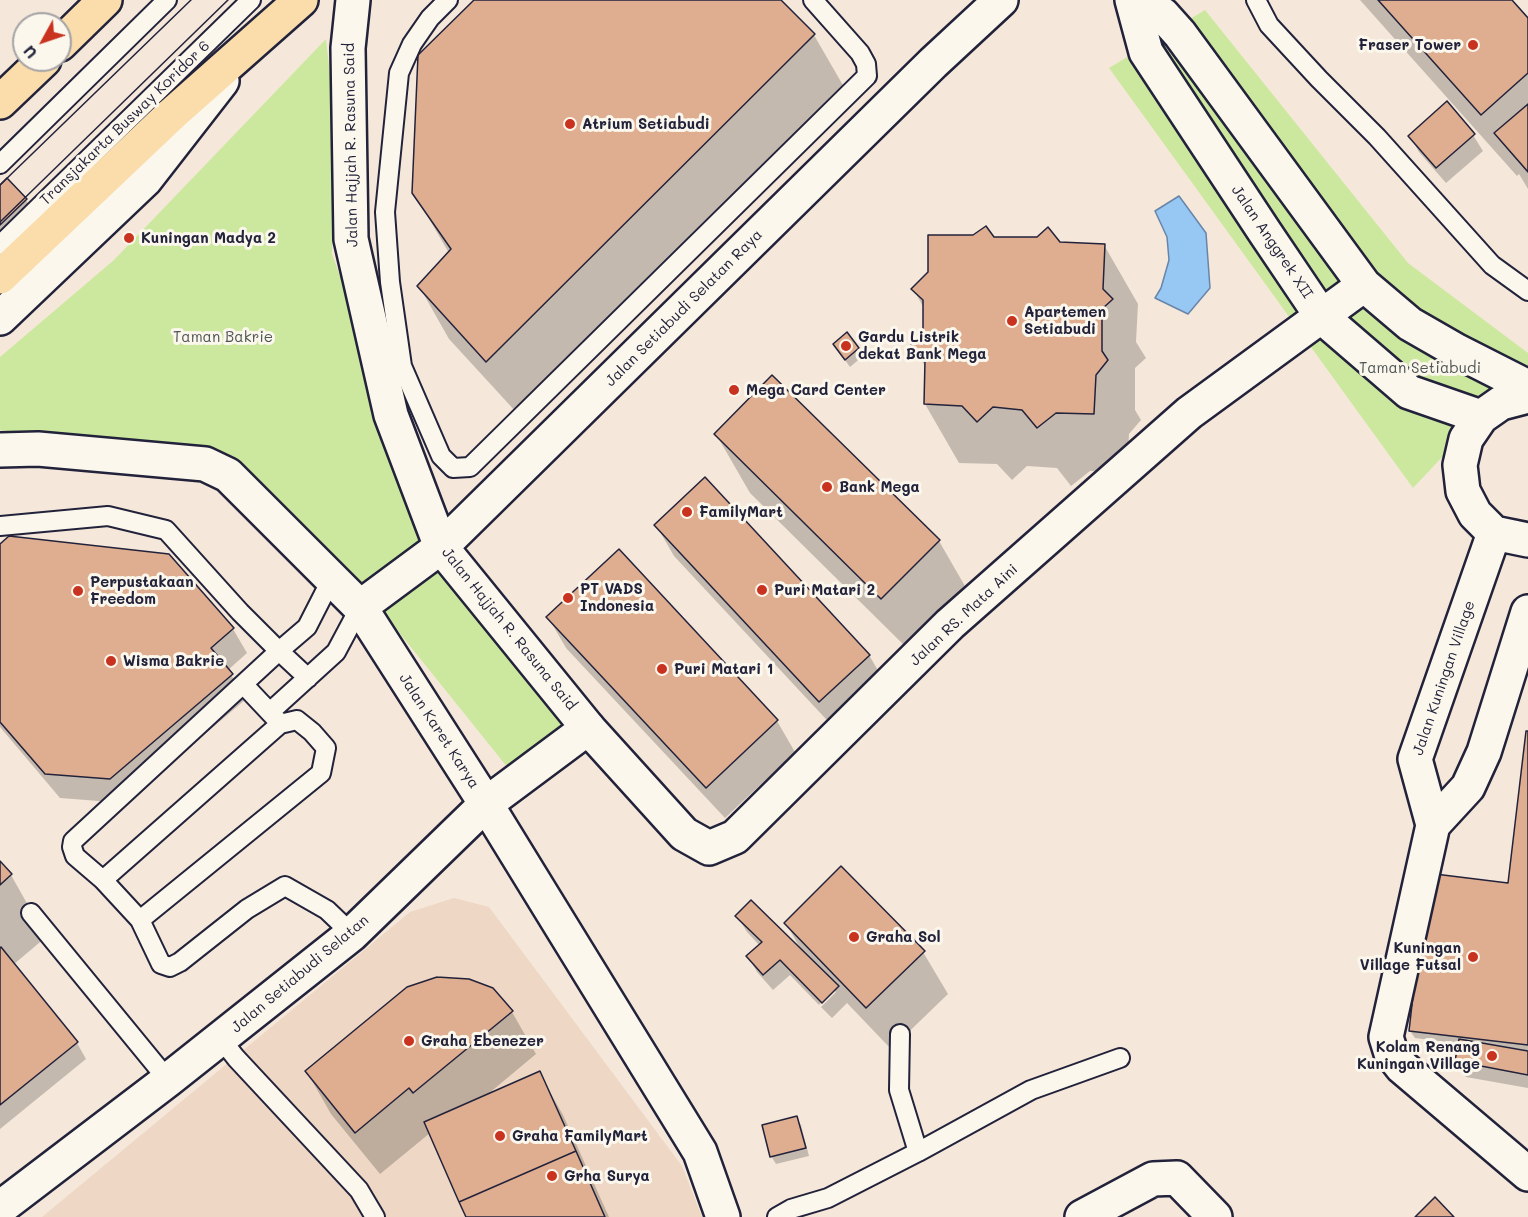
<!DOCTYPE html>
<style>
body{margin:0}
#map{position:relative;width:1528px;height:1217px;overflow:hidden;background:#f5e8da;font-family:Mali,sans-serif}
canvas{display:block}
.north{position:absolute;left:12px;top:12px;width:60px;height:60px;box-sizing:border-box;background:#fbf7ec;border:2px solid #a4a2a5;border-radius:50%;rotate:230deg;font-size:16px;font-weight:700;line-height:24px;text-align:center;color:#22223b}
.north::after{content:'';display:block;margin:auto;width:21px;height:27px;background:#c8321e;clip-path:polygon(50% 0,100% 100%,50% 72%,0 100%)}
</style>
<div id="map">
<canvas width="1528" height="1217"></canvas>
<div class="north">U</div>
</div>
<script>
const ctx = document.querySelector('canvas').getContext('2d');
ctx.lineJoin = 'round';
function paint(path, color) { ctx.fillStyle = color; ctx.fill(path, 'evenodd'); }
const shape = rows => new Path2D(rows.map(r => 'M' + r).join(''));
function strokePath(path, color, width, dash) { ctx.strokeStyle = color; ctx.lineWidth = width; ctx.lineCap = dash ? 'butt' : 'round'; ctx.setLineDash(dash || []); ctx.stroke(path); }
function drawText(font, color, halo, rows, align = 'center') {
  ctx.font = font + ' Mali,sans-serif'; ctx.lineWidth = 6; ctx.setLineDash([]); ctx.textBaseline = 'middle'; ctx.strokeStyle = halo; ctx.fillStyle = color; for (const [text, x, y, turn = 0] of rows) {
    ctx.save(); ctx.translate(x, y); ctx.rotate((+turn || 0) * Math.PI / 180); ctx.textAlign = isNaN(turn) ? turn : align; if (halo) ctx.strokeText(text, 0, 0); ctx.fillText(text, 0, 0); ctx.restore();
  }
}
paint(shape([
 [454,898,489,907,682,1166,702,1217,42,1217,410,912]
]), '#eed7c4');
paint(shape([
 [1205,10,1408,263,1528,353,1528,366,1413,488,1109,68],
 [326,39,335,120,332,254,387,405,425,545,563,723,508,768,365,590,234,473,0,430,0,357,114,260]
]), '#cce89f');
const water = shape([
 [1179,196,1206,233,1210,288,1188,314,1155,298,1161,288,1169,260,1167,237,1155,211,1179,196]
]);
paint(water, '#97c7f3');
strokePath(water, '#6885a9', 1.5);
paint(shape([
 [476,0,779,0,814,35,844,87,517,413,449,339,419,286,449,253,414,193],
 [1360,0,1510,0,1528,21,1528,189,1519,174,1517,176],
 [1473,135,1483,151,1446,183,1419,152,1410,136],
 [0,187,26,200,35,216,0,250],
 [993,239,1104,245,1138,304,1136,342,1146,358,1135,368,1135,410,1141,420,1129,434,1127,472,1090,471,1071,486,1057,468,1027,466,1012,480,997,464,959,463,925,404,926,368,913,345,924,334,924,308,913,289],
 [847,334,863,356,850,367,834,345],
 [716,434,939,541,973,600,916,657,750,493],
 [656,525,869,655,887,686,838,732,674,556],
 [0,546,168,555,233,629,247,653,228,670,246,699,124,803,60,798,0,727],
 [619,551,777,721,795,752,725,818,566,648,548,617],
 [1528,733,1528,1088,1466,1077,1457,1060,1460,1044,1415,1038,1410,1031,1510,884],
 [0,863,11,875,46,937,13,965,77,1043,86,1059,0,1129],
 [737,916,801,950,786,923,923,952,948,994,891,1049,847,1003,832,1018,821,1007,836,992,833,989,819,1005,790,975,773,990,757,972,748,956,760,946,747,932],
 [493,989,512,1012,536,1054,488,1094,539,1073,563,1115,609,1217,467,1217,430,1133,380,1174,331,1114,307,1072],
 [796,1118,801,1125,809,1156,776,1164,771,1156]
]), '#0003');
const building = shape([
 [474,0,781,0,815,34,486,362,417,286,451,249,412,193,418,55,474,0],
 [1378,0,1512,0,1528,18,1528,73,1481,115,1378,0],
 [1447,101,1475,134,1436,168,1408,136,1447,101],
 [1528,104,1528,172,1494,133,1528,104],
 [7,178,27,199,0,225,0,185,7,178],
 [986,226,994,237,1037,237,1048,227,1060,242,1105,244,1103,289,1113,299,1102,309,1102,351,1108,360,1096,375,1094,414,1056,413,1037,428,1022,410,993,407,977,422,962,406,924,404,925,360,911,345,923,333,923,300,911,289,928,272,928,235,973,235,986,226],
 [847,332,859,348,845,360,833,344,847,332],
 [772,375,940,540,881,599,714,434,772,375],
 [705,477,870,655,819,702,654,525,705,477],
 [9,536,169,554,234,628,211,648,233,674,110,779,45,774,0,722,0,544,9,536],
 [619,549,778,720,706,788,546,617,619,549],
 [1526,731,1528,731,1528,1045,1409,1031,1427,873,1508,883,1526,731],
 [0,861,12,874,0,885,0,861],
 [841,866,925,951,866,1008,784,923,841,866],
 [751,900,839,986,822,1003,780,960,763,975,746,956,762,942,735,916,751,900],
 [1,947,78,1042,0,1105,0,948,1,947],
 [437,977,469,979,493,988,513,1011,413,1093,409,1088,355,1133,305,1071,407,987,437,977],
 [1459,1039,1528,1051,1528,1075,1455,1061,1459,1039],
 [540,1071,576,1151,459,1202,424,1122,540,1071],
 [797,1116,806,1148,770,1157,762,1125,797,1116],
 [576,1151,605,1217,466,1217,459,1202,576,1151],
 [1435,1197,1454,1217,1415,1217,1435,1197]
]);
paint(building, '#dfae91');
strokePath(building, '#22223b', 1.5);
const lane = shape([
 [448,0,430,18,412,44,399,73,385,212,390,282,402,366,441,456,453,468,470,467,867,76,866,64,860,53,813,0],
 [1256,0,1269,25,1319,79,1377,137,1492,265,1528,291],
 [0,164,167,0],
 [0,245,251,0],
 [0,526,108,516,166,530,240,612,279,651,307,627,332,578],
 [244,685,277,720],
 [270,712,336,652,360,607],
 [297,720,312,732,326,748,321,773,140,920,103,880,280,724,297,720],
 [103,880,75,856,72,847,73,841,279,651,308,678],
 [31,913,168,1080],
 [140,920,161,964,170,967,180,962,247,909,285,886,327,910,352,934],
 [900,1034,899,1090,918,1152],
 [221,1039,236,1058,359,1190,375,1217],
 [777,1217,791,1209,828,1198,918,1152,1031,1090,1120,1058]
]);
const street = shape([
 [1132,0,1146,52,1264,231,1322,317,1409,392,1481,417],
 [1144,0,1163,15,1180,34,1364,285,1410,324,1457,351,1528,387],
 [1528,396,1501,403,1481,417,1466,439,1460,465,1463,491,1475,514,1494,533,1528,540],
 [1494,533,1415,759,1433,825,1386,1037,1391,1053,1402,1067,1528,1174],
 [588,728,684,834,709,848,735,837,950,624,1189,413,1364,285],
 [486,804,700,1152,723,1217],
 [1433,825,1468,787,1484,752,1528,612],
 [1082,1217,1153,1179,1177,1178,1215,1217]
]);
const secondary = shape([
 [0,318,145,180,222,81],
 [0,450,38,449,205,464,228,475,360,607,486,804],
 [360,607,441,547,933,63,1001,0],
 [0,1208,168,1080,352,934,486,804,588,728,441,547,391,415,351,239,348,48,353,0]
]);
const primary = shape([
 [60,44,105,0],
 [0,102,44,60],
 [0,277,172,114,301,0]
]);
strokePath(lane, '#22223b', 22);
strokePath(street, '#22223b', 38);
strokePath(secondary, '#22223b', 38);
strokePath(primary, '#22223b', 38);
strokePath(lane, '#fbf7ec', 18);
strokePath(street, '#fbf7ec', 33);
strokePath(secondary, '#fbf7ec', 33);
strokePath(primary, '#faddab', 33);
strokePath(shape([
 [0,185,191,0],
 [0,222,228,0]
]), '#22223b', 1.5);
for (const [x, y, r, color] of [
 [1473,45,6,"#c8321e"],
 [570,124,6,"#c8321e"],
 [129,238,6,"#c8321e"],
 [1012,321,6,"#c8321e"],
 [846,346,6,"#c8321e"],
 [734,390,6,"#c8321e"],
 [827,487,6,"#c8321e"],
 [687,512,6,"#c8321e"],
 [762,590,6,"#c8321e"],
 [78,591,6,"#c8321e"],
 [568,598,6,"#c8321e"],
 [111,661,6,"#c8321e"],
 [662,669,6,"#c8321e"],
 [854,937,6,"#c8321e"],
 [1473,957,6,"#c8321e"],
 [409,1041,6,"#c8321e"],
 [1492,1056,6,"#c8321e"],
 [500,1136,6,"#c8321e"],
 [552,1176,6,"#c8321e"]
]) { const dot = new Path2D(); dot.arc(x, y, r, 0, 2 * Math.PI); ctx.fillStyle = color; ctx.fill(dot); strokePath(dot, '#fbf7ec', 2); }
drawText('bold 15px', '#22223b', '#fbf7ec', [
 ["Fraser Tower",1461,45,"right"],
 ["Atrium Setiabudi",582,124],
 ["Kuningan Madya 2",141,238],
 ["Apartemen",1024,312],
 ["Setiabudi",1024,329],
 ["Gardu Listrik",858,337],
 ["dekat Bank Mega",858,354],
 ["Mega Card Center",746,390],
 ["Bank Mega",839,487],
 ["FamilyMart",699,512],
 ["Perpustakaan",90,582],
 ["Freedom",90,599],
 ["PT VADS",580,589],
 ["Indonesia",580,606],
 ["Puri Matari 2",774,590],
 ["Wisma Bakrie",123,661],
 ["Puri Matari 1",674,669],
 ["Graha Sol",866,937],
 ["Kuningan",1461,948,"right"],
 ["Village Futsal",1461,965,"right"],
 ["Graha Ebenezer",421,1041],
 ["Kolam Renang",1480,1047,"right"],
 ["Kuningan Village",1480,1064,"right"],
 ["Graha FamilyMart",512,1136],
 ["Grha Surya",564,1176]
], 'left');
drawText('15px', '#22223b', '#fbf7ec', [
 ["Transjakarta Busway Koridor 6",125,123,-44],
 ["Jalan Hajjah R. Rasuna Said",351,145,-91],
 ["Jalan Anggrek XII",1272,242,56],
 ["Jalan Setiabudi Selatan Raya",684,308,-45],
 ["Jalan RS. Mata Aini",964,615,-43],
 ["Jalan Hajjah R. Rasuna Said",509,629,51],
 ["Jalan Kuningan Village",1444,678,-71],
 ["Jalan Karet Karya",439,731,57],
 ["Jalan Setiabudi Selatan",300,974,-40]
]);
drawText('15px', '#4c5454', '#fbf7ec', [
 ["Taman Bakrie",223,337],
 ["Taman Setiabudi",1420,368]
]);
</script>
